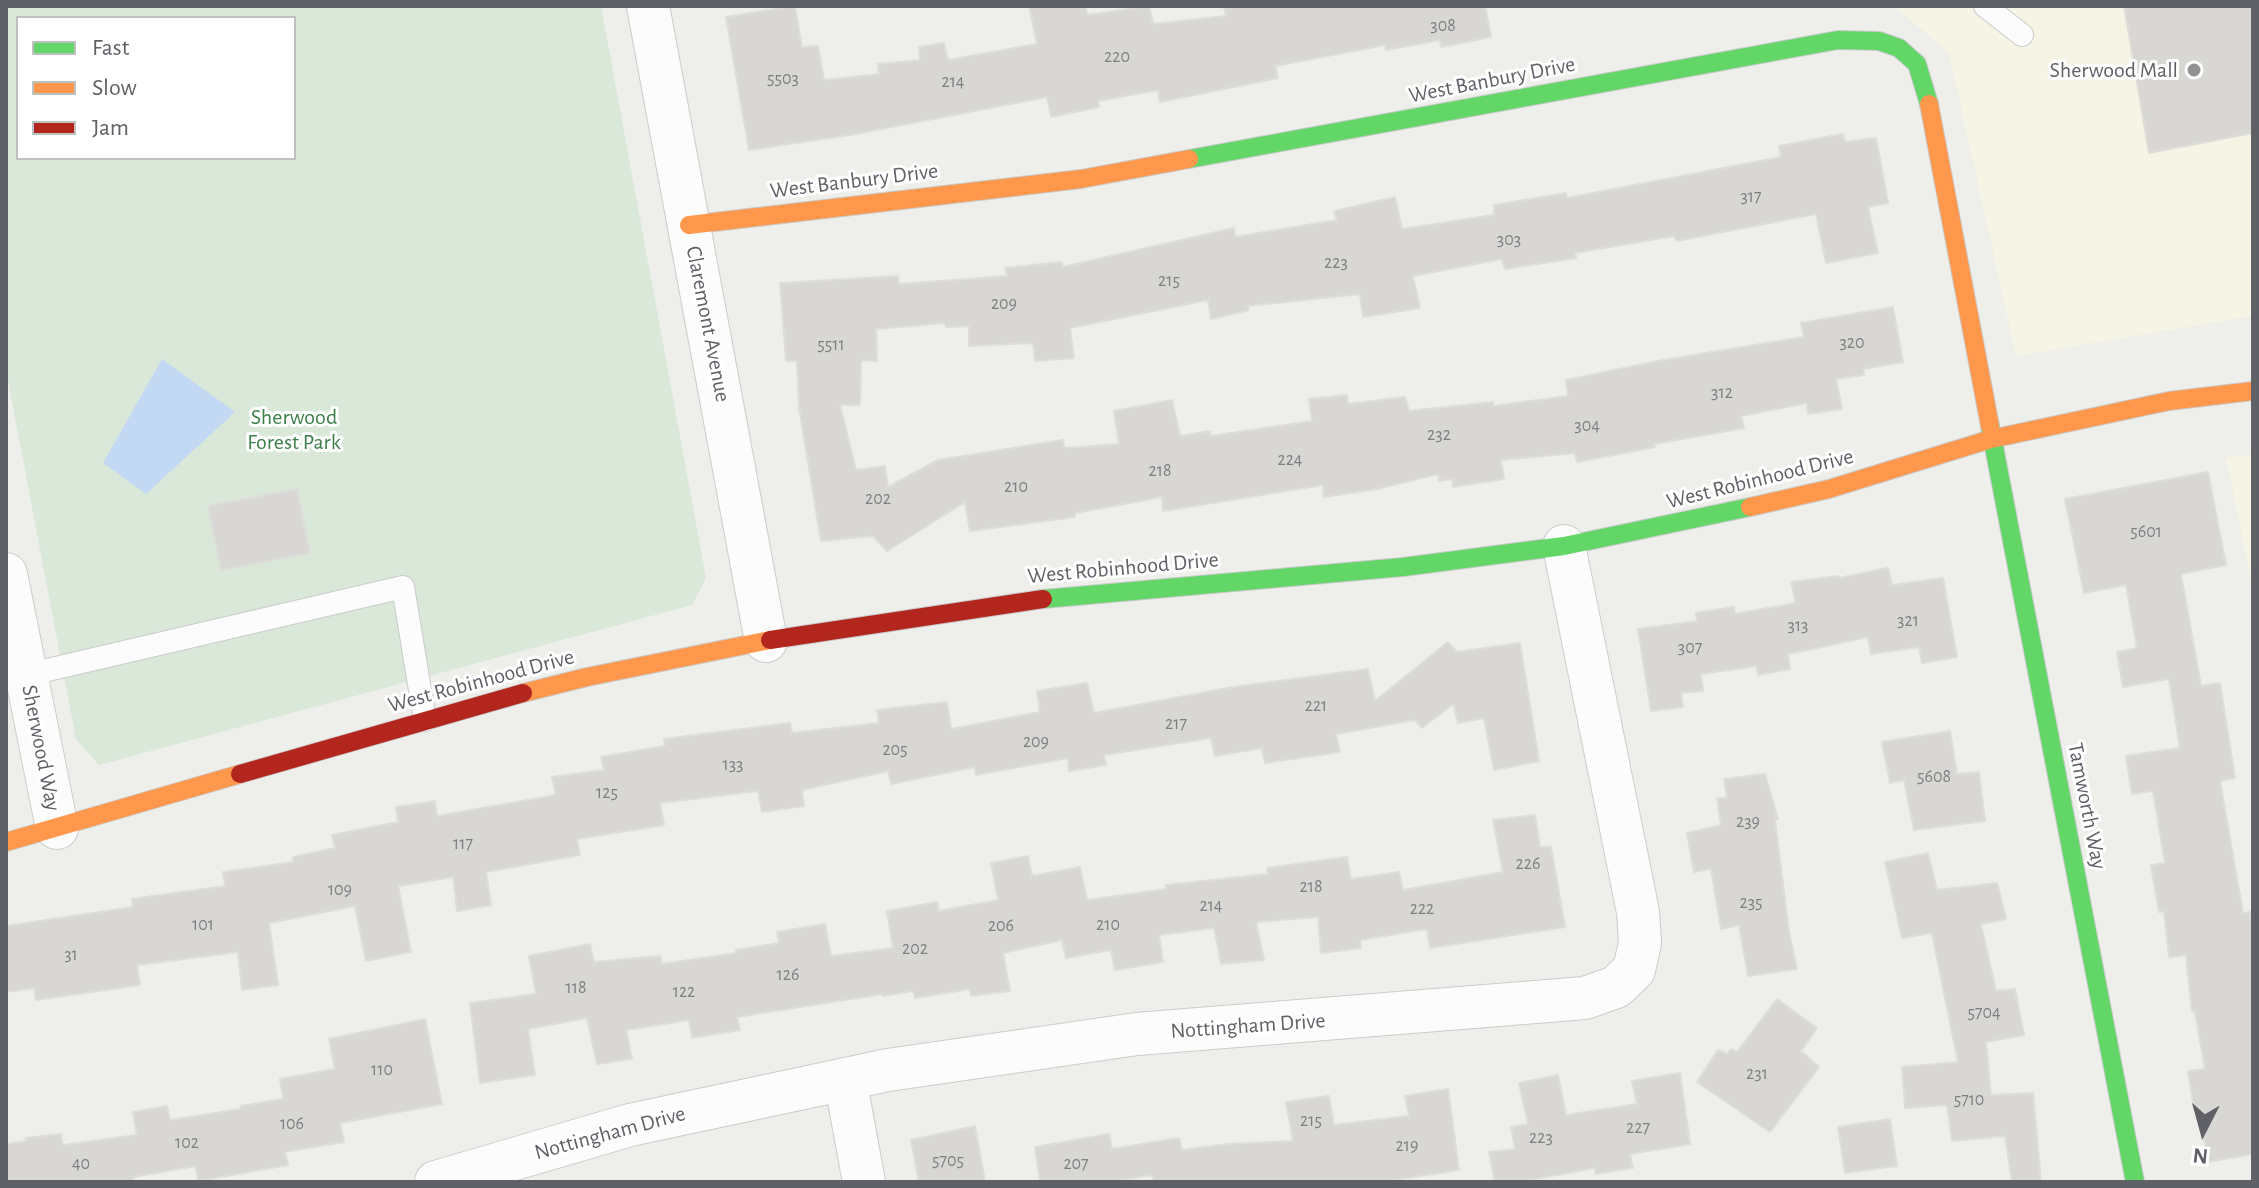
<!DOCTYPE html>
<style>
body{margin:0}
#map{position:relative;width:2259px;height:1188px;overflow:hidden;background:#eeeeea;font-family:"Alegreya Sans",sans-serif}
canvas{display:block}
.frame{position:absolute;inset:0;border:8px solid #5f6166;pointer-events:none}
.legend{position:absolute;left:16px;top:16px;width:280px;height:144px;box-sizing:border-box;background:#fff;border:2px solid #bfc0c2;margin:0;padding:10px 14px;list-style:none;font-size:24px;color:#5f6166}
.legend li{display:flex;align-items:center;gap:16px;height:40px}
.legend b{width:40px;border:2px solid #bfc0c2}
.north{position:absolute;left:2163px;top:1092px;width:80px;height:80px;-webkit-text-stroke:6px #fff;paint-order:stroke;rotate:186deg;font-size:22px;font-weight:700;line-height:32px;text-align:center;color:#5f6166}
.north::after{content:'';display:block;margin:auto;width:28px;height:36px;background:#5f6166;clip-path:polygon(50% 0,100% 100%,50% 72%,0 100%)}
</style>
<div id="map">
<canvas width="2259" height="1188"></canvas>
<div class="frame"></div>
<ul class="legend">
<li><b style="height:10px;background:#63d668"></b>Fast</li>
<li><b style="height:10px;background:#ff974d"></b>Slow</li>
<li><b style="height:10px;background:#b3261e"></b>Jam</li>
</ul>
<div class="north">N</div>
</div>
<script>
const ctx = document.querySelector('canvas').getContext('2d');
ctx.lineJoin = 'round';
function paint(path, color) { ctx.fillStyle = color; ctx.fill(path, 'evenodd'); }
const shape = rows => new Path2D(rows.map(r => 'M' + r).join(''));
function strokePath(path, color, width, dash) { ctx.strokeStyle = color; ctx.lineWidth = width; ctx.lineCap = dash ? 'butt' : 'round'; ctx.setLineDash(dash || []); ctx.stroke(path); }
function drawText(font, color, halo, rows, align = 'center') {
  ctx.font = font + ' "Alegreya Sans",sans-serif'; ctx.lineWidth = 6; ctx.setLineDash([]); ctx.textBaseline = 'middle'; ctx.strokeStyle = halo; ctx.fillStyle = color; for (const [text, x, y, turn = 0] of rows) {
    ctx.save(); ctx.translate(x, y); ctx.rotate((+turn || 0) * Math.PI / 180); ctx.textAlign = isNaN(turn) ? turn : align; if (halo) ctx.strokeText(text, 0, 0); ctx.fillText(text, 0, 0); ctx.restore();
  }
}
paint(shape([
 [1894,6,2253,6,2253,316,2016,356,1949,53],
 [2253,454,2253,592,2226,458]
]), '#f5f4e5');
paint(shape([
 [6,6,601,6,706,578,692,605,99,765,76,739,6,370],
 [18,18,294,18,294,158,18,158]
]), '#d9e8d9');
paint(shape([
 [162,359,235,412,146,494,103,463]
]), '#c3d9f3');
const building = shape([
 [795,6,802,47,818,46,824,80,879,74,878,64,920,60,919,47,944,43,948,60,1037,44,1029,6,1085,6,1088,15,1149,6,1153,24,1226,16,1224,6,1485,6,1491,37,1441,47,1440,40,1386,50,1385,45,1275,66,1278,78,1160,102,1158,90,1098,101,1099,107,1051,117,1047,97,850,135,749,150,726,17,795,6],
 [2124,6,2253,6,2253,133,2149,153,2124,6],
 [1843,134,1845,142,1876,138,1888,203,1868,207,1878,253,1826,263,1816,214,1677,241,1674,236,1575,253,1576,258,1505,269,1502,259,1413,276,1420,308,1363,317,1360,294,1248,306,1249,310,1211,319,1208,300,1070,328,1074,358,1035,361,1033,343,969,346,969,326,946,327,945,323,876,329,877,361,861,360,860,405,840,405,856,470,885,466,888,487,938,460,1063,440,1064,448,1119,444,1114,411,1172,400,1180,436,1210,431,1211,436,1312,421,1309,399,1347,395,1348,404,1405,397,1409,411,1493,402,1493,406,1568,396,1566,380,1663,360,1804,337,1801,323,1893,307,1903,362,1863,369,1864,375,1836,379,1842,409,1808,414,1807,403,1741,416,1744,428,1654,444,1655,447,1577,462,1575,453,1501,460,1504,479,1453,487,1452,479,1439,481,1438,474,1377,489,1324,497,1323,485,1163,511,1162,497,1075,513,1075,517,970,531,965,502,887,551,873,536,821,541,799,407,797,361,786,361,780,283,898,276,899,284,1007,276,1005,268,1062,262,1063,267,1234,228,1235,237,1337,220,1334,211,1395,197,1402,229,1494,215,1494,205,1566,193,1567,198,1781,157,1779,146,1843,134],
 [2208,472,2226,565,2181,574,2201,686,2220,683,2235,778,2220,781,2243,913,2250,912,2253,942,2253,1154,2208,1162,2199,1108,2194,1109,2188,1071,2205,1069,2195,1012,2192,1012,2186,955,2169,957,2164,911,2159,912,2151,865,2165,863,2153,791,2132,794,2126,756,2180,748,2169,679,2123,687,2117,652,2137,648,2126,585,2084,593,2065,499,2208,472],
 [297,489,310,553,221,570,208,506,297,489],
 [1888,568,1892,585,1943,578,1957,657,1922,663,1919,647,1871,654,1868,637,1788,654,1790,669,1758,675,1756,666,1701,674,1703,691,1681,693,1683,707,1651,711,1638,629,1697,621,1696,613,1734,607,1735,614,1796,603,1791,582,1838,576,1839,578,1888,568],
 [1448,642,1457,652,1520,643,1539,761,1494,770,1484,718,1458,723,1453,704,1422,728,1415,720,1336,734,1340,752,1265,763,1262,748,1215,756,1211,738,1104,755,1106,765,1069,771,1068,758,976,775,975,767,891,784,888,771,802,790,804,806,762,812,758,791,660,803,664,825,577,839,580,855,486,872,491,905,457,911,453,877,398,886,411,952,366,961,355,906,269,923,278,985,242,990,238,952,137,965,140,985,36,1000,34,988,6,992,6,926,133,907,132,899,225,886,223,872,294,862,293,857,335,848,332,835,398,822,396,807,435,801,437,816,556,795,552,777,604,770,601,757,665,746,664,739,790,723,792,733,879,723,877,710,947,702,951,729,1040,712,1037,691,1087,683,1094,713,1233,687,1368,669,1375,701,1448,642],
 [1950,731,1957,774,1979,772,1985,821,1914,830,1904,780,1890,783,1882,742,1950,731],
 [1765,774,1778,819,1775,819,1789,932,1797,969,1748,976,1739,925,1721,929,1711,869,1694,872,1687,833,1721,825,1717,798,1727,798,1724,779,1765,774],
 [1535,815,1540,847,1551,847,1565,927,1430,948,1427,929,1360,940,1361,948,1321,953,1318,917,1256,922,1264,960,1221,964,1214,928,1159,935,1163,962,1115,970,1111,950,1066,958,1062,940,1003,953,1010,991,971,996,970,989,915,998,913,991,883,996,883,994,737,1017,740,1030,692,1038,689,1020,626,1030,632,1059,597,1064,587,1018,528,1029,535,1075,480,1083,470,1003,536,994,529,956,590,944,594,962,660,956,662,964,737,953,736,950,779,943,777,932,825,924,831,956,893,948,887,911,937,902,939,911,998,900,991,863,1028,856,1032,876,1080,867,1087,900,1167,889,1166,885,1268,874,1267,868,1347,857,1351,879,1399,872,1403,890,1503,872,1493,820,1535,815],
 [1928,853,1937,890,1997,883,2006,919,1981,924,1996,991,2015,989,2024,1035,1986,1042,1991,1095,2033,1093,2041,1182,2012,1182,2005,1136,1952,1141,1947,1105,1905,1108,1902,1067,1958,1062,1932,933,1902,938,1885,862,1928,853],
 [1777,999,1817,1028,1801,1051,1819,1067,1770,1132,1697,1082,1718,1050,1727,1054,1731,1049,1737,1052,1777,999],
 [425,1019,442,1104,340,1123,344,1142,285,1152,288,1165,198,1181,196,1166,133,1177,134,1182,6,1182,6,1144,27,1141,26,1138,61,1134,63,1145,137,1135,133,1112,167,1106,170,1120,241,1109,241,1106,283,1099,280,1079,335,1069,329,1039,425,1019],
 [1680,1073,1690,1144,1630,1154,1633,1168,1596,1174,1595,1168,1518,1182,1495,1182,1489,1152,1515,1149,1511,1127,1528,1124,1519,1083,1558,1075,1566,1115,1637,1104,1632,1081,1680,1073],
 [1448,1089,1459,1170,1381,1182,1154,1182,1152,1175,1109,1182,1040,1182,1035,1147,1109,1134,1112,1149,1179,1138,1182,1150,1228,1144,1293,1141,1286,1102,1329,1096,1334,1125,1409,1116,1405,1096,1448,1089],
 [1890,1119,1897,1166,1845,1173,1838,1127,1890,1119],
 [975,1126,985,1182,919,1182,911,1140,975,1126]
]);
paint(building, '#d8d7d4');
strokePath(building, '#deddd9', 2);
const lane = shape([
 [1985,6,2022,35],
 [26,675,403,587,425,720]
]);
const street = shape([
 [648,6,766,641],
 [6,574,57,828],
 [845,1079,864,1182],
 [436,1182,630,1125,888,1070,1137,1034,1585,998,1616,987,1634,970,1640,943,1638,912,1564,546]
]);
const fast = shape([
 [1189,159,1838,40,1879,41,1899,48,1917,64,1929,104],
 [1990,426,2135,1182],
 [1043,599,1403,567,1564,546,1750,507]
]);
const slow = shape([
 [1929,104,1990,426],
 [689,225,1081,179,1189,159],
 [1750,507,1829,489,1991,439,2169,401,2253,391],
 [523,693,587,677,770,640],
 [6,842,240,774]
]);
const jam = shape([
 [770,640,1043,599],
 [240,774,523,693]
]);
strokePath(lane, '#cbcccb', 24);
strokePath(street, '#cbcccb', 44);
strokePath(fast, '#c9caca', 20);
strokePath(slow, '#c9caca', 20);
strokePath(jam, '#c9caca', 20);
strokePath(lane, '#fcfcfc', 22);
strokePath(street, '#fcfcfc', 42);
strokePath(fast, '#63d668', 18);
strokePath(slow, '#ff974d', 18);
strokePath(jam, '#b3261e', 18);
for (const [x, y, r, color] of [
 [2194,70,8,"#919294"]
]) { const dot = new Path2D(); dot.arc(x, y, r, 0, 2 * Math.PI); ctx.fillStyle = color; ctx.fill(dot); strokePath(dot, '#fff', 3); }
drawText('18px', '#7e7f82', null, [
 ["308",1443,26],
 ["220",1117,57],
 ["5503",783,79],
 ["214",953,82],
 ["317",1751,197],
 ["303",1509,240],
 ["223",1336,263],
 ["215",1169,281],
 ["209",1004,304],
 ["320",1852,343],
 ["5511",831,345],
 ["312",1722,393],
 ["304",1587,426],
 ["232",1439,435],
 ["224",1290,460],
 ["218",1160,471],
 ["210",1016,487],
 ["202",878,499],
 ["5601",2146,532],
 ["321",1908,621],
 ["313",1798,626],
 ["307",1690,648],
 ["221",1316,706],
 ["217",1176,724],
 ["209",1036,742],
 ["205",895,750],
 ["133",733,765],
 ["5608",1934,777],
 ["125",607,793],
 ["239",1748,822],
 ["117",463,844],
 ["226",1528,864],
 ["218",1311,887],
 ["109",340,890],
 ["235",1751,903],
 ["214",1211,906],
 ["222",1422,909],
 ["101",203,925],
 ["210",1108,925],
 ["206",1001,926],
 ["202",915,949],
 ["31",71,955],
 ["126",788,975],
 ["118",576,988],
 ["122",684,992],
 ["5704",1984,1013],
 ["110",382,1070],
 ["231",1757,1074],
 ["5710",1969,1100],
 ["215",1311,1121],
 ["106",292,1124],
 ["227",1638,1128],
 ["223",1541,1138],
 ["102",187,1143],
 ["219",1407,1146],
 ["5705",948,1161],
 ["40",81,1164],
 ["207",1076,1164]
]);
drawText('22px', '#5f6166', '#fff', [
 ["Sherwood Mall",2178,70]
], 'right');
drawText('22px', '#5f6166', '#fff', [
 ["West Banbury Drive",1492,80,-11],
 ["West Banbury Drive",854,181,-7],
 ["Claremont Avenue",708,324,79],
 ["West Robinhood Drive",1760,479,-14],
 ["West Robinhood Drive",1123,568,-5],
 ["West Robinhood Drive",481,681,-15],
 ["Sherwood Way",41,748,79],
 ["Tamworth Way",2087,806,79],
 ["Nottingham Drive",1248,1026,-4],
 ["Nottingham Drive",610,1133,-15]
]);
drawText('22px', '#3d7f48', '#fff', [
 ["Sherwood",294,417],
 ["Forest Park",294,442]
]);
</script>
